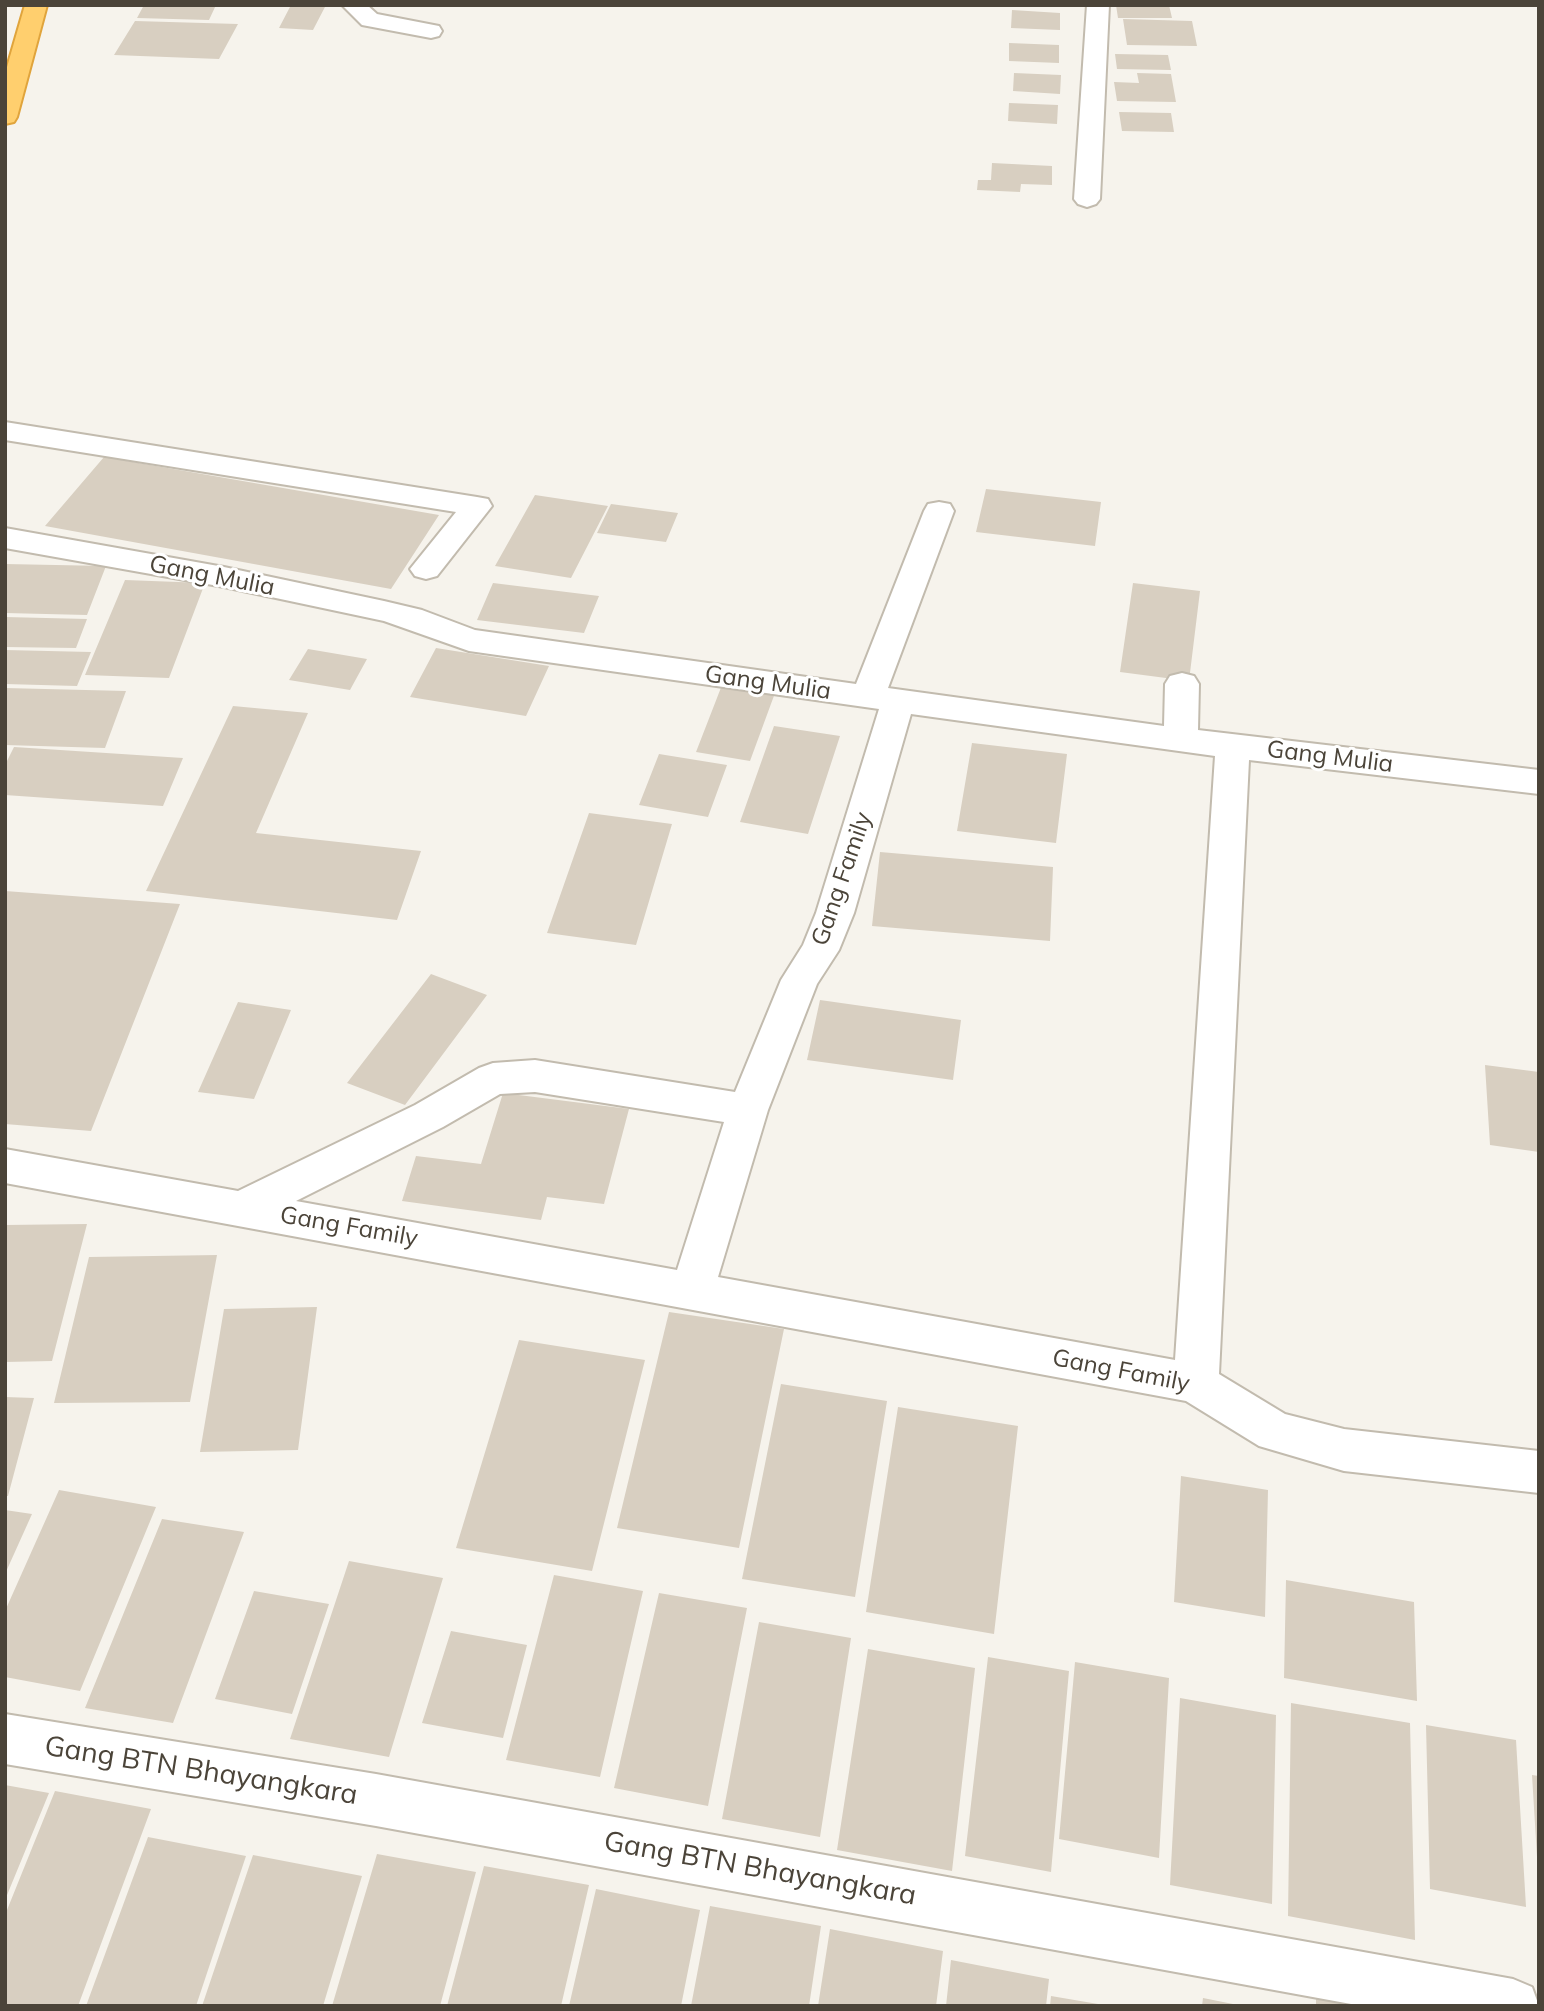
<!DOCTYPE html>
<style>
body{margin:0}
#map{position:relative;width:1544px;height:2011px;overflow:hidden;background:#f6f3ec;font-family:Mulish,sans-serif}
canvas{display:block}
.frame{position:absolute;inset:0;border:7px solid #4b4439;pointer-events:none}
</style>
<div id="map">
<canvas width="1544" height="2011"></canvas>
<div class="frame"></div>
</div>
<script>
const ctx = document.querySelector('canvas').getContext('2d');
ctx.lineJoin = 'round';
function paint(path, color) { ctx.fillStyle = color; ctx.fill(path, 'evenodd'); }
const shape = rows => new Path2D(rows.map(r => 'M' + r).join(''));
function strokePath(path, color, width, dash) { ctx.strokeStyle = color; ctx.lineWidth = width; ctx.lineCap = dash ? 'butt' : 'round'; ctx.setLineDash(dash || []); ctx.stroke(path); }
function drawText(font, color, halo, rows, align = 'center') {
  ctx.font = font + ' Mulish,sans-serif'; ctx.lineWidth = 6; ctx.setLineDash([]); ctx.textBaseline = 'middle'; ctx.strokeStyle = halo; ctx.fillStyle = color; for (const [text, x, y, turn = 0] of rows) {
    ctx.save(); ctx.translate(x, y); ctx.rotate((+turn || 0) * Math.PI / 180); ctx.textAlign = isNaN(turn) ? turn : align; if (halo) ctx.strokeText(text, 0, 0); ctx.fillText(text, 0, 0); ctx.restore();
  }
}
paint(shape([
 [144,5,216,5,209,20,137,18],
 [291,5,326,5,313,30,279,28],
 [1116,5,1169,5,1172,18,1118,18],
 [1012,10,1060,13,1060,30,1011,28],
 [1123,19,1192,21,1197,46,1127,45],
 [135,21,238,24,219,59,114,55],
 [1009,43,1059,45,1059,63,1009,61],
 [1115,54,1168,55,1171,70,1117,69],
 [1014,73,1061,75,1060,94,1013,91],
 [1137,73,1171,74,1176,102,1117,101,1114,82,1139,83],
 [1009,103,1058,105,1057,124,1008,121],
 [1119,112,1171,113,1174,132,1122,131],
 [992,163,1052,166,1052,185,1021,184,1020,192,977,190,978,180,991,180],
 [104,457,439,515,391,589,45,526],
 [986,489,1101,502,1095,546,976,532],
 [535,495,608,506,571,578,495,566],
 [611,504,678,513,666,542,597,533],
 [5,564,106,566,87,615,5,613],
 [125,580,205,583,169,678,85,675],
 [493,583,599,596,584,633,477,620],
 [1133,583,1200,591,1189,681,1120,672],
 [5,617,87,619,76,648,5,647],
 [436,648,549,666,526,716,410,697],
 [308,649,367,659,350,690,289,680],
 [5,650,91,652,77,686,5,684],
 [722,685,775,693,750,761,696,752],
 [5,688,126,691,105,748,5,745],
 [233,706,308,713,256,833,421,851,397,920,146,891],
 [774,726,840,736,808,834,740,822],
 [972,743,1067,754,1056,843,957,831],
 [14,747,183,758,163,806,5,795,5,765],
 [659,754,727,765,708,817,639,805],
 [589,813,672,824,636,945,547,933],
 [880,852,1053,867,1050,941,872,926],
 [5,891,180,904,91,1131,5,1124],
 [431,974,487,995,405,1105,347,1083],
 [820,1000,961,1020,953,1080,807,1060],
 [238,1002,291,1010,254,1099,198,1092],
 [1485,1065,1539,1072,1539,1152,1490,1145],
 [503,1093,629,1109,604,1204,547,1197,541,1220,402,1201,416,1156,481,1164],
 [87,1224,52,1361,5,1362,5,1225],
 [217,1255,190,1402,54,1403,89,1257],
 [317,1307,298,1450,200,1452,224,1309],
 [669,1312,784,1329,739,1548,617,1528],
 [519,1340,645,1360,592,1571,456,1548],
 [781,1384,887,1401,855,1597,742,1579],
 [5,1397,34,1398,8,1496,5,1496],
 [898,1407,1018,1426,994,1634,866,1612],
 [1181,1476,1268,1490,1265,1617,1174,1602],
 [59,1490,156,1507,80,1691,5,1677,5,1611],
 [5,1510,32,1514,5,1574],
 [162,1519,244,1532,173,1723,85,1708],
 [349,1561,443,1578,389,1757,290,1739],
 [554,1575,643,1591,600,1777,506,1760],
 [1286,1580,1414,1602,1417,1701,1284,1678],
 [254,1591,329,1604,292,1714,215,1699],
 [659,1593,747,1608,708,1806,614,1788],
 [759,1622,851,1638,820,1837,722,1819],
 [451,1631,527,1645,503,1738,422,1723],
 [868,1649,975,1668,952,1871,837,1850],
 [988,1657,1069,1671,1051,1872,965,1856],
 [1075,1662,1169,1678,1159,1858,1059,1839],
 [1180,1698,1276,1715,1272,1904,1170,1885],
 [1291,1703,1410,1723,1415,1940,1288,1916],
 [1426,1725,1516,1740,1526,1907,1430,1889],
 [1532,1775,1539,1776,1539,1857,1537,1857],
 [5,1785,49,1793,5,1900],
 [55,1791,151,1809,78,2006,5,2006,5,1915],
 [148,1837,246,1856,196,2006,86,2006],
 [377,1854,476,1872,440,2006,332,2006],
 [253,1855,362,1876,323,2006,202,2006],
 [484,1866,589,1885,561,2006,447,2006],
 [596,1889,700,1910,681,2006,569,2006],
 [710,1906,821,1926,809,2006,691,2006],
 [830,1929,943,1951,936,2006,818,2006],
 [951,1960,1049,1979,1046,2006,946,2006],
 [1051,1996,1098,2004,1098,2006,1050,2006],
 [1316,1997,1356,2004,1356,2006,1316,2006],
 [1203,1998,1233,2004,1233,2006,1202,2006]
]), '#d8cfc1');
const minor = shape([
 [342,5,367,5,377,14,439,26,442,31,439,36,431,38,362,25,342,5],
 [1087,5,1109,5,1100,199,1096,204,1087,207,1078,204,1074,199,1087,5],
 [5,422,477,497,488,499,492,506,437,576,426,579,415,576,410,569,456,512,5,440,5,422],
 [939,502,950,504,954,511,888,688,1164,726,1165,684,1170,676,1182,673,1194,676,1199,684,1198,730,1539,770,1539,794,1249,760,1219,1374,1285,1414,1344,1429,1539,1451,1539,1493,1344,1471,1259,1446,1186,1401,5,1183,5,1149,238,1191,415,1105,479,1068,493,1063,535,1060,735,1092,781,980,803,945,816,913,879,709,469,651,384,621,224,587,5,548,5,528,224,567,384,601,422,610,475,630,856,684,924,511,928,504,939,502],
 [911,714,1215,756,1175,1360,718,1277,768,1110,817,984,839,950,854,913,911,714],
 [535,1092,724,1122,677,1270,296,1201,443,1127,500,1094,535,1092],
 [5,1714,376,1774,1513,1979,1532,1987,1539,2006,1362,2006,376,1826,5,1764,5,1714]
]);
const highway = shape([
 [25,5,47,5,17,117,14,122,5,124,5,74,25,5]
]);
strokePath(minor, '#c2bbae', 4);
strokePath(highway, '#e0a43c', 4);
paint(minor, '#fff');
paint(highway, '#ffcf6e');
drawText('24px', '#4b4439', '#fff', [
 ["Gang Mulia",212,576,11],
 ["Gang Mulia",768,683,8],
 ["Gang Mulia",1330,757,7],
 ["Gang Family",842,879,-71],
 ["Gang Family",349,1227,10],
 ["Gang Family",1121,1371,11]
]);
drawText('28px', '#4b4439', '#fff', [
 ["Gang BTN Bhayangkara",201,1771,9],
 ["Gang BTN Bhayangkara",760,1869,10]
]);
</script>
